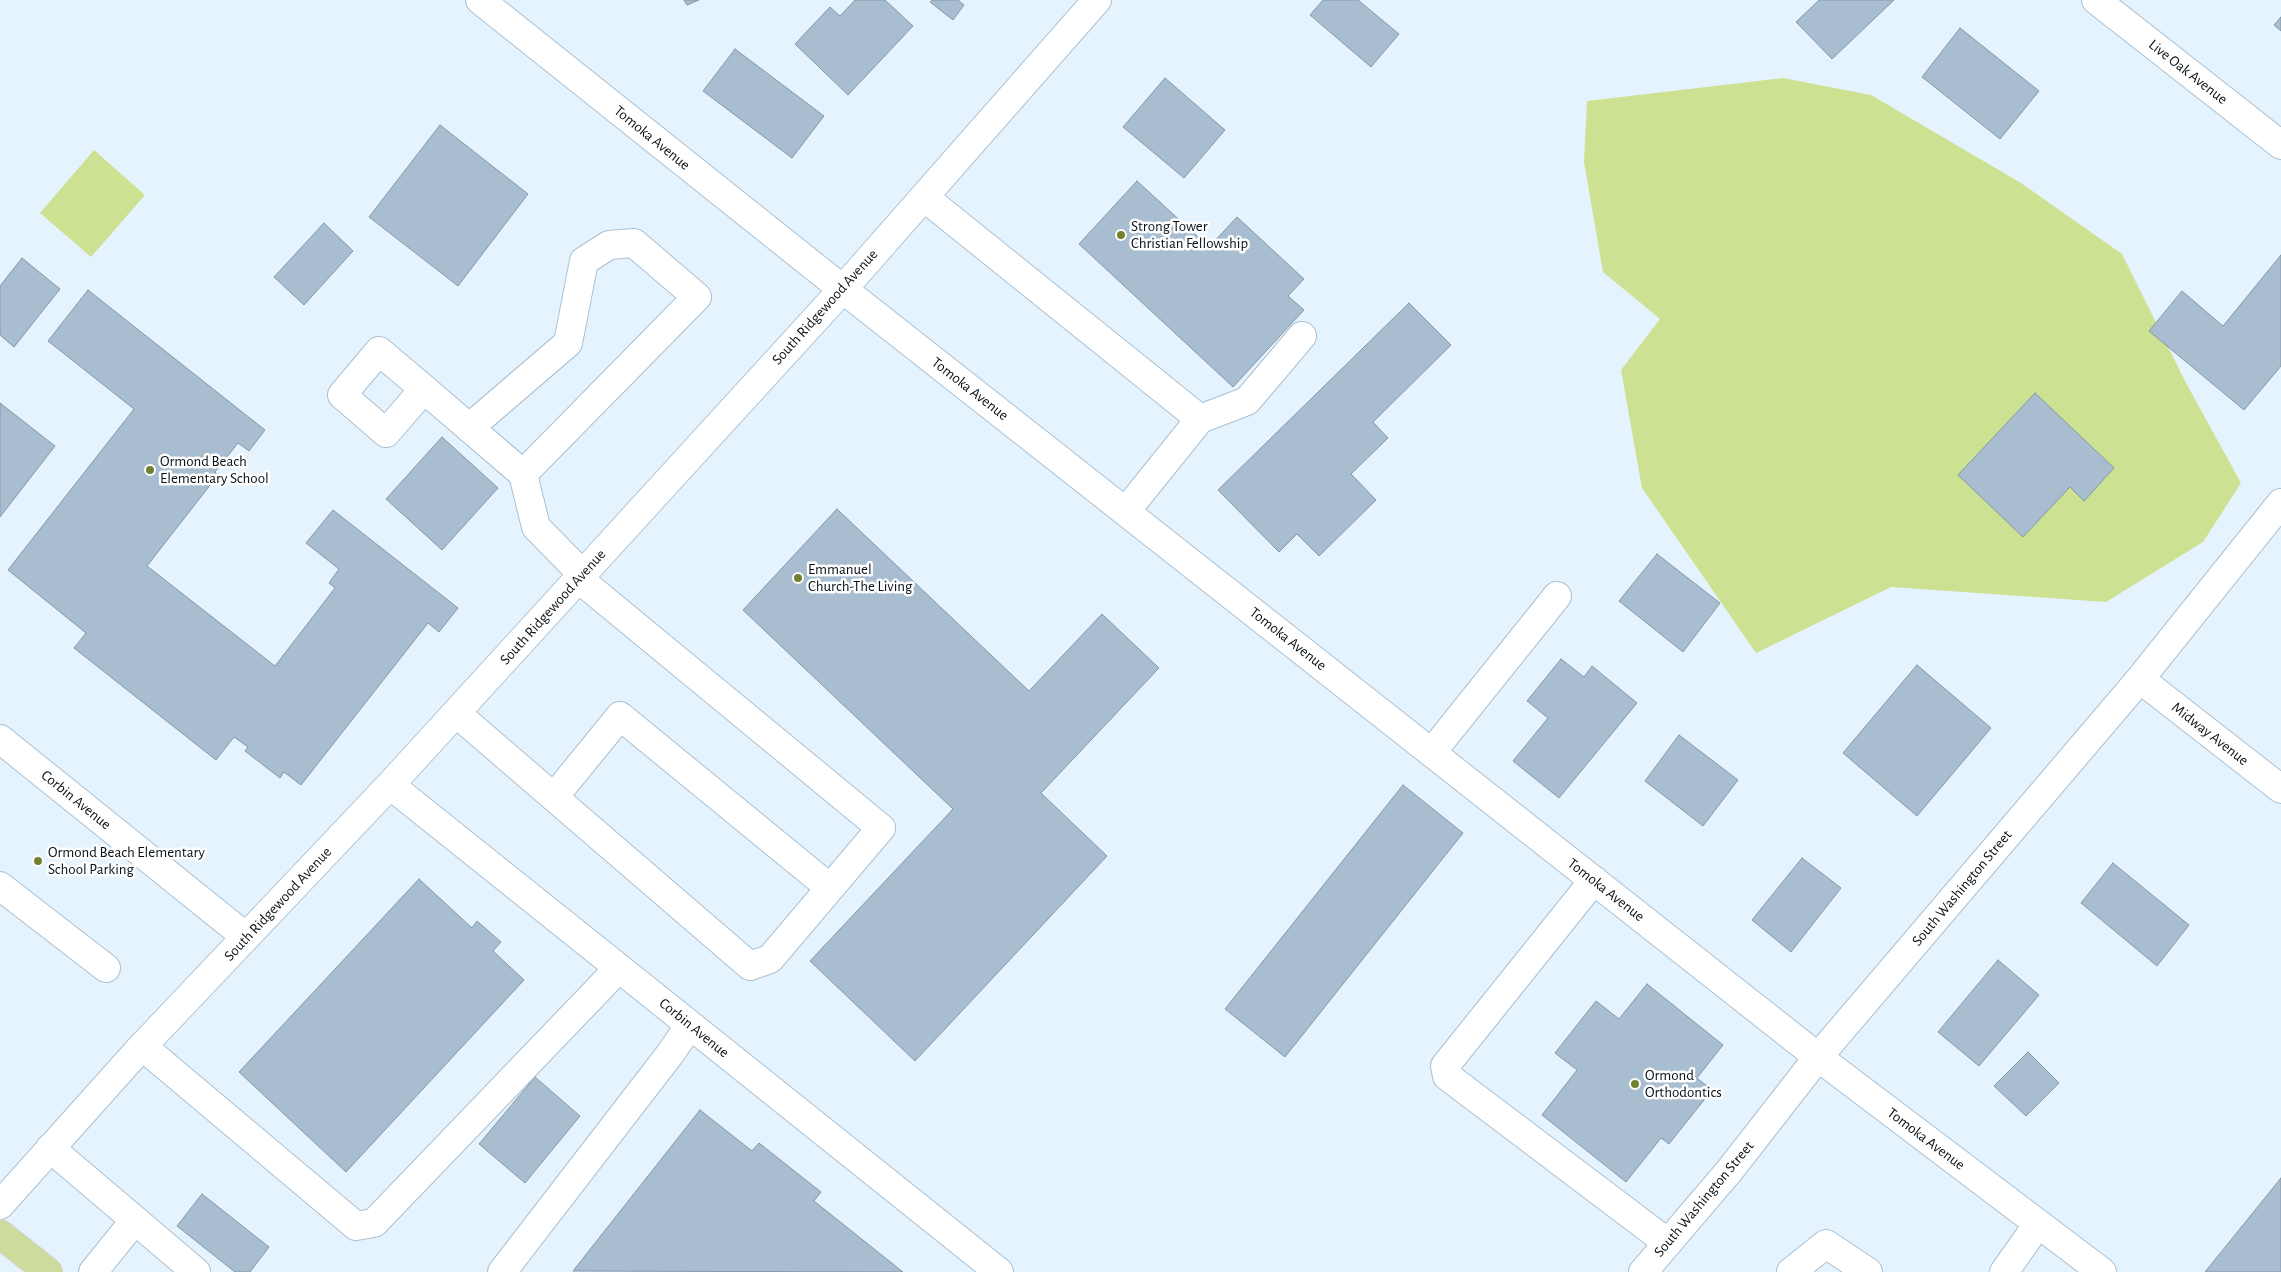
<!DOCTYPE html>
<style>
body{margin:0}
canvas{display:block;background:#e5f3fe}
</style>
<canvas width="2281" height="1272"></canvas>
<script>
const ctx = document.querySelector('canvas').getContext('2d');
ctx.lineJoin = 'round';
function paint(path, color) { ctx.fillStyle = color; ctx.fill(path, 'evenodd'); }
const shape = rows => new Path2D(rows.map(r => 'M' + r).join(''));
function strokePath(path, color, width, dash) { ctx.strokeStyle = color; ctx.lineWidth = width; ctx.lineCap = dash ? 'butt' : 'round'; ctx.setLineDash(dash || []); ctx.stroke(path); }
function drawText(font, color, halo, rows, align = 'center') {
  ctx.font = font + ' "Alegreya Sans",sans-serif'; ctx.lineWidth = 5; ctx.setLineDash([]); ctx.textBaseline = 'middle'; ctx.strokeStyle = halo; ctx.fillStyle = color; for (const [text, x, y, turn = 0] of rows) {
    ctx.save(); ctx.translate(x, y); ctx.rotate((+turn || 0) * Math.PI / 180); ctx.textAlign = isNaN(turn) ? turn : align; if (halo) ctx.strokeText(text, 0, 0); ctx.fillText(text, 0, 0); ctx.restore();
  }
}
paint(shape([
 [1783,78,1871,95,2021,183,2122,254,2186,383,2241,483,2203,542,2106,602,1891,587,1756,653,1642,488,1621,370,1660,319,1603,272,1584,162,1587,101],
 [94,150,145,195,91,257,40,213]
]), '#cde192');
const building = shape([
 [684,0,699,0,687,5,684,0],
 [855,0,885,0,913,26,848,95,795,44,830,7,840,16,855,0],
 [932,0,958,0,964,5,953,20,930,2,932,0],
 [1323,0,1358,0,1399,34,1371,67,1310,15,1323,0],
 [1819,0,1894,0,1832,59,1796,22,1819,0],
 [2281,17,2281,31,2274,25,2281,17],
 [1960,28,2039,91,2000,139,1922,77,1960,28],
 [735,49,824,116,792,158,703,91,735,49],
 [1165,78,1225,130,1184,178,1123,127,1165,78],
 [440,125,528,194,458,286,369,217,440,125],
 [1137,181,1209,247,1237,217,1304,279,1288,296,1304,310,1233,387,1079,244,1137,181],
 [324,223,353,251,304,305,274,277,324,223],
 [2281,255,2281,366,2244,410,2149,331,2182,291,2223,326,2281,255],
 [22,258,60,289,14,347,0,335,0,286,22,258],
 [88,290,265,430,249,451,238,443,215,472,218,475,147,566,275,666,335,588,329,583,339,569,306,543,333,510,458,608,439,632,428,623,301,785,284,772,280,778,245,751,248,747,234,737,216,760,74,648,86,633,8,570,134,409,48,341,88,290],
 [1409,303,1451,345,1373,422,1388,438,1351,474,1376,500,1319,556,1297,534,1279,552,1218,490,1409,303],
 [2035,393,2114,468,2084,501,2070,487,2023,537,1958,475,2035,393],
 [0,403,55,446,0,517,0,403],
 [442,437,498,488,442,550,386,499,442,437],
 [837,509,1029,691,1102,614,1159,668,1041,793,1107,856,915,1061,810,961,953,809,743,610,837,509],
 [1657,554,1720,603,1683,652,1619,601,1657,554],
 [1561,659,1584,677,1592,666,1637,703,1559,798,1513,761,1548,718,1527,701,1561,659],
 [1917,665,1991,728,1917,816,1843,753,1917,665],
 [1679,735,1738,780,1703,826,1645,781,1679,735],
 [1403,785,1463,833,1285,1057,1225,1009,1403,785],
 [1802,858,1841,888,1791,952,1752,920,1802,858],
 [2113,863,2189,925,2157,966,2081,903,2113,863],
 [419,879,472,928,477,921,501,942,493,951,524,980,346,1172,239,1072,419,879],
 [1998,960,2039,995,1979,1066,1938,1032,1998,960],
 [1647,984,1723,1045,1697,1078,1712,1090,1669,1144,1661,1138,1626,1182,1542,1115,1577,1070,1555,1053,1596,1001,1619,1019,1647,984],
 [2028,1052,2059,1083,2026,1116,1994,1086,2028,1052],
 [535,1077,580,1116,525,1183,479,1144,535,1077],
 [700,1110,752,1151,759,1143,821,1192,814,1201,903,1272,573,1271,700,1110],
 [2281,1178,2281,1272,2205,1272,2281,1178],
 [202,1194,269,1247,250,1272,235,1272,177,1226,202,1194]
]);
paint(building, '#a8bed0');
strokePath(building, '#8398a9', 1);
const minor = shape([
 [480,0,816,268,1818,1057,2102,1272],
 [2096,0,2281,145],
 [924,197,1200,419,1126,511],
 [424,389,386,433,342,395,379,351,424,389,523,474,536,527,583,575],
 [1200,419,1247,401,1302,336],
 [469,428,568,343,584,261,609,245,634,243,697,297,523,474],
 [2140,679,2281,789],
 [456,713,750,966,770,959,881,828,579,579],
 [0,739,246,937],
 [1432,752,1557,596],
 [390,785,999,1272],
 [554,797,620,716,830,888],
 [1594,880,1445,1066,1447,1076,1668,1243],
 [0,886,106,968],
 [142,1046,356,1226,374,1223,619,968],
 [50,1148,196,1272],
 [0,1205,136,1053,390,785,843,289,1097,0],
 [93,1272,135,1220],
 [502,1272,670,1054,690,1025],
 [1643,1272,1730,1170,1818,1057,2140,679,2281,503],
 [1791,1272,1826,1244,1868,1272],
 [2004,1272,2038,1224]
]);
const major = shape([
 [0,1234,48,1272]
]);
strokePath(minor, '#aac0d2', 30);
strokePath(major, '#d3d4d5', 30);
strokePath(minor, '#fff', 28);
strokePath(major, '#cddb9d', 28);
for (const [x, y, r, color] of [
 [1121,235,5,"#6f8030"],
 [150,470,5,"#6f8030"],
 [798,578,5,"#6f8030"],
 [38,861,5,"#6f8030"],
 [1635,1084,5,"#6f8030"]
]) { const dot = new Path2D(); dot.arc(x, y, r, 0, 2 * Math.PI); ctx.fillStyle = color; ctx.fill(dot); strokePath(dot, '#fefefe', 2); }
drawText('15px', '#081016', '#fefefe', [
 ["Live Oak Avenue",2188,72,38],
 ["Tomoka Avenue",652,138,39],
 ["South Ridgewood Avenue",825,307,-48],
 ["Tomoka Avenue",970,389,38],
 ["South Ridgewood Avenue",553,607,-48],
 ["Tomoka Avenue",1288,639,38],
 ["Midway Avenue",2210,734,38],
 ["Corbin Avenue",76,800,39],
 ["South Washington Street",1962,888,-50],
 ["Tomoka Avenue",1606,890,38],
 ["South Ridgewood Avenue",278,904,-47],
 ["Corbin Avenue",694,1028,39],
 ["Tomoka Avenue",1926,1139,37],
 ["South Washington Street",1704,1199,-50]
]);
drawText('15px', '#081016', '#fefefe', [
 ["Strong Tower",1131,226],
 ["Christian Fellowship",1131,243],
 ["Ormond Beach",160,461],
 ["Elementary School",160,478],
 ["Emmanuel",808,569],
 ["Church-The Living",808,586],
 ["Ormond Beach Elementary",48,852],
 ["School Parking",48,869],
 ["Ormond",1645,1075],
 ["Orthodontics",1645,1092]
], 'left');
</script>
